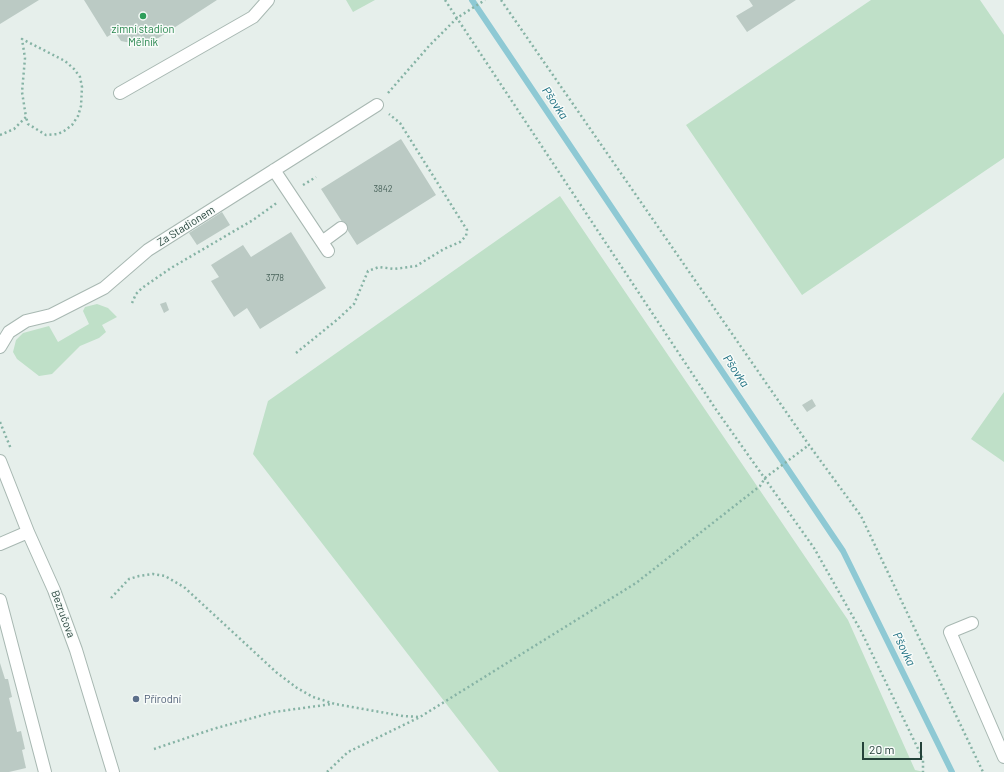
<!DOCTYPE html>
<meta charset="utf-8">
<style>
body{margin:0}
#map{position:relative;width:1004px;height:772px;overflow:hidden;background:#e6efeb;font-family:Barlow,sans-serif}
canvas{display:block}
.scale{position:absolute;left:862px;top:742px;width:60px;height:18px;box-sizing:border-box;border:2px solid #24423a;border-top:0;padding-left:5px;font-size:12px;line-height:14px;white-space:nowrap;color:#24423a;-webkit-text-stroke:3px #f7fbf9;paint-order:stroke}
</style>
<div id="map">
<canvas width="1004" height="772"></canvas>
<div class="scale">20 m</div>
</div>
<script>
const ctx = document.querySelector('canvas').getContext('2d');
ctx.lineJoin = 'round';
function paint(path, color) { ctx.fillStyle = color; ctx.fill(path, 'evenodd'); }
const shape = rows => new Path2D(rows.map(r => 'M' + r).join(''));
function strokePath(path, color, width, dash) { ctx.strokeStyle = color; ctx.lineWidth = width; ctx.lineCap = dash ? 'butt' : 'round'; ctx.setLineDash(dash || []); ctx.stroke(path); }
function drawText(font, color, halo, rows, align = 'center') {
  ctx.font = font + ' Barlow,sans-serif'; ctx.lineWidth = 3; ctx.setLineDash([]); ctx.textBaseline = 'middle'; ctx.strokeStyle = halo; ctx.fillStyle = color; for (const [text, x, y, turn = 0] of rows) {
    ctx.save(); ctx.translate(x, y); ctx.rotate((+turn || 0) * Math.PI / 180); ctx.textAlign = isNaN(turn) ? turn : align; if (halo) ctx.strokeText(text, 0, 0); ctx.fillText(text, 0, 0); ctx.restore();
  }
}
paint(shape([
 [346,0,375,0,353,12],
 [871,0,980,0,1004,35,1004,158,802,295,686,125],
 [560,196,848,620,915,770,924,772,499,772,253,454,268,401],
 [97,304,108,308,117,317,102,325,106,332,99,338,80,346,52,374,39,376,17,359,13,352,16,340,23,333,49,326,58,342,89,324,83,311,85,307],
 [1004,392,1004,462,971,439]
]), '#bfe0c8');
strokePath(shape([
 [472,0,843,551,952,772]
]), '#8ec9d4', 6);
paint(shape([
 [0,0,39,0,0,24],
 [84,0,217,0,146,46,121,41,115,32,107,37],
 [749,0,796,0,747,32,736,16,753,6],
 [401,139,436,195,357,245,321,189],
 [222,212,230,225,197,245,189,233],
 [291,232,326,288,260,329,247,308,234,317,211,281,219,277,211,265,243,245,251,257],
 [166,302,169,310,164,313,160,304],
 [812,399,816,406,807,412,802,405],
 [0,663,5,679,8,679,12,697,9,698,17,732,21,731,25,749,22,750,26,768,9,772,0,772]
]), '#bbcac4');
const minor = shape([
 [120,93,253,17,268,0],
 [274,170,328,251],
 [322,242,341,228],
 [0,347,9,332,26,321,51,315,104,288,148,250,377,105],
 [0,461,28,532,54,590,76,650,113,772],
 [0,544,28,532],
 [0,600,45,772],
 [972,623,950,632,1004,757]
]);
strokePath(minor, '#a8b8b2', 14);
strokePath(shape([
 [445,0,717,411,814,548,861,631,923,759,923,772],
 [501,0,809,445,861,516,983,772],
 [388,93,429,46,457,18,485,0],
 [0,135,14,129,26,117,22,92,25,58,22,39,65,61,74,69,80,77,82,87,81,106,78,116,72,125,64,131,58,134,46,135,28,124,26,117],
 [303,185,316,177],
 [132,303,136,294,142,288,171,268,253,220,278,202],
 [296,353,338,319,354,304,368,271,379,267,394,269,416,266,444,249,460,242,466,236,467,230,400,123,389,114],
 [0,422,11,449],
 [111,598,129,579,139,576,153,574,165,576,184,587,276,672,297,688,313,697,335,704,403,716,420,717,636,583,760,486,765,478,809,445],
 [154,749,213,729,274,712,332,704],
 [327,772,348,752,420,717]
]), '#86b3a5', 2.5, [2, 3]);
strokePath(minor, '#fff', 12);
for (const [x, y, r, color] of [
 [143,16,4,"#2e9e5b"],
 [136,699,4,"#5c6f8a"]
]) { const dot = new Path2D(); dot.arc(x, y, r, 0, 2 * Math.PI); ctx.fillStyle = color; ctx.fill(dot); strokePath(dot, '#f7fbf9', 1.5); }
drawText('9px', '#4a645c', null, [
 ["3842",383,189],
 ["3778",275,278]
]);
drawText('11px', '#27864d', '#f7fbf9', [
 ["zimní stadion",143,29],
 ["Mělník",143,42]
]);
drawText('11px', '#24423a', '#f7fbf9', [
 ["Za Stadionem",186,226,-32],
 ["Bezručova",63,614,70]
]);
drawText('11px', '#4e5e75', '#f7fbf9', [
 ["Přírodní",144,699]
], 'left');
drawText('italic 12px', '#1c6f80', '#f7fbf9', [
 ["Pšovka",555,103,56],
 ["Pšovka",736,371,56],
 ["Pšovka",904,649,64]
]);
</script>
